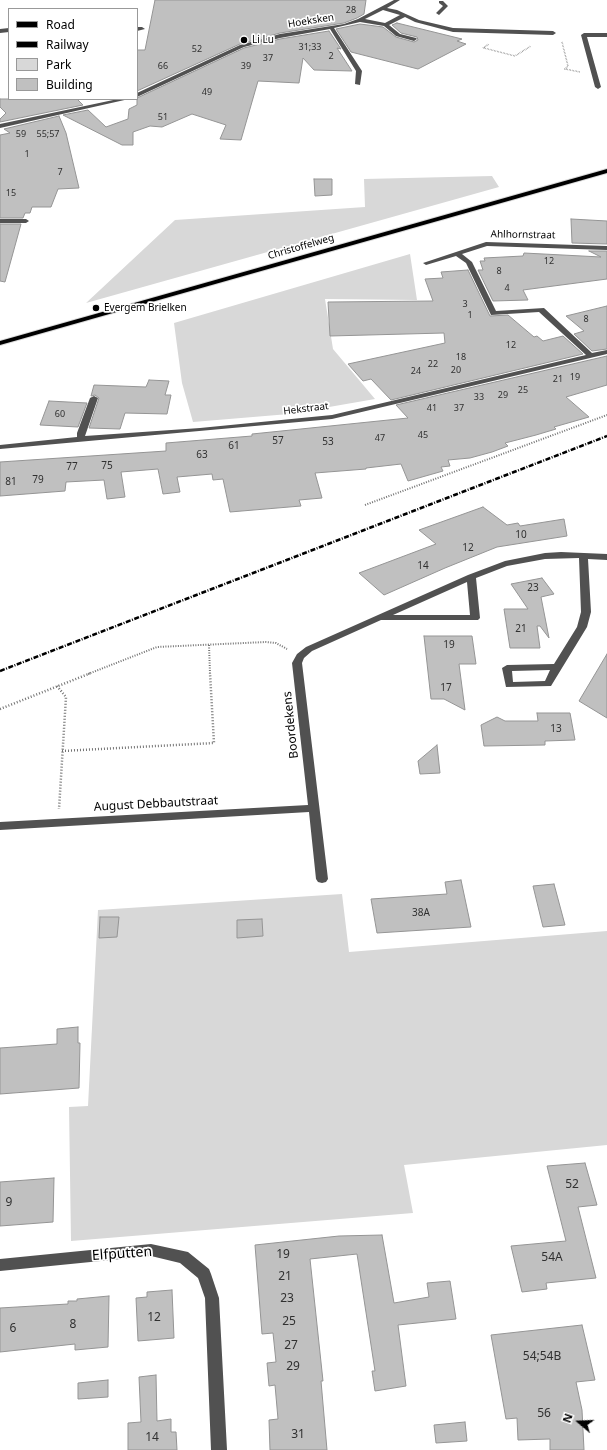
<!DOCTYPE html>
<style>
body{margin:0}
#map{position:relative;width:607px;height:1450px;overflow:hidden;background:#fff;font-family:"Noto Sans",sans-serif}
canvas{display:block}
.legend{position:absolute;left:8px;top:8px;width:130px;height:92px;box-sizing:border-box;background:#fff;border:1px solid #999;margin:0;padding:5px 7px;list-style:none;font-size:12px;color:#000}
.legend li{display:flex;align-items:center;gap:8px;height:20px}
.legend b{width:20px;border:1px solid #999}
.north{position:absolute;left:559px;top:1402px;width:40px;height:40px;-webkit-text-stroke:3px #fff;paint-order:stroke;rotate:289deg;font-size:11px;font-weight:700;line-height:16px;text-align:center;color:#000}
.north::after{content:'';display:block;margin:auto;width:14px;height:18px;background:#000;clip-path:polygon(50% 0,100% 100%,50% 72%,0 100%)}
</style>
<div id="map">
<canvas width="607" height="1450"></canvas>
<ul class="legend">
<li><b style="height:5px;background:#000"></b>Road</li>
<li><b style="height:5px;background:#000"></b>Railway</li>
<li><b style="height:11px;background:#d8d8d8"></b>Park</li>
<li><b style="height:11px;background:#c0c0c0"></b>Building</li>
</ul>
<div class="north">N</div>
</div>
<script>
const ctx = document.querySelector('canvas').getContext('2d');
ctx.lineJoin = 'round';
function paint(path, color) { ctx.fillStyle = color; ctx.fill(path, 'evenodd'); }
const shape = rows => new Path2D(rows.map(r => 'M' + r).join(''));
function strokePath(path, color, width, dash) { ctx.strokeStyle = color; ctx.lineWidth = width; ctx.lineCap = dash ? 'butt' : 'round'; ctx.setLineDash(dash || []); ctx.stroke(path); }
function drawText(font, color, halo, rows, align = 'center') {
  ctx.font = font + ' "Noto Sans",sans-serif'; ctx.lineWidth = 3.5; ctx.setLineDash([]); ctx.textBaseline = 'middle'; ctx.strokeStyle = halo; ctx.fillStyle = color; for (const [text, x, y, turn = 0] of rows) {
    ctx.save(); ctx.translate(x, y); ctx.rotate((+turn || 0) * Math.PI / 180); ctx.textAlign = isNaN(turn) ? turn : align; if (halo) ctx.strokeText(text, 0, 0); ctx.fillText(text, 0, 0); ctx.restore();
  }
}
paint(shape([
 [492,176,499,187,86,303,175,220,365,207,364,179],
 [410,254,417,300,325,299,333,349,375,399,289,414,193,422,182,383,174,323],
 [342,894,349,952,607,931,607,1145,404,1165,413,1213,71,1241,69,1107,88,1106,98,910]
]), '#d8d8d8');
const building = shape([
 [155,0,366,0,364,14,357,18,344,23,280,33,240,44,137,91,137,50,145,50,155,0],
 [397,23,462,39,457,41,466,44,418,69,351,52,336,29,360,24,383,27,396,37,414,42,418,40,417,37,401,33,392,25,397,23],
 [329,31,341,49,337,48,352,71,314,70,303,58,299,83,258,81,241,140,220,139,226,125,192,114,162,127,150,126,133,132,133,145,122,145,63,115,88,110,106,127,128,119,129,109,137,105,137,98,244,48,280,39,329,31],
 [0,99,77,99,83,105,0,122,0,119,6,113,0,107,0,99],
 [59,116,66,133,79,188,58,189,51,207,32,207,30,213,25,213,23,218,0,218,0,135,10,133,4,129,59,116],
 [314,179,332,179,332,195,315,196,314,179],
 [571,219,607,221,607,244,572,243,571,219],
 [0,224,21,224,5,282,0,281,0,224],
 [589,251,607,251,607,279,523,290,528,300,493,301,478,270,483,270,480,261,485,261,484,258,523,256,524,253,601,257,589,251],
 [468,270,490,316,508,315,534,337,537,336,543,341,563,336,583,354,391,400,371,379,363,381,348,364,445,343,444,333,330,336,328,302,433,301,425,279,443,278,441,272,468,270],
 [607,306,607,349,592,351,574,334,584,331,566,316,607,306],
 [607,356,607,385,566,397,589,417,554,427,556,429,536,435,505,443,508,446,492,452,470,458,448,460,450,466,441,467,443,471,408,481,401,464,366,468,366,469,315,473,322,498,299,500,301,506,230,512,223,479,213,480,212,474,177,477,180,492,163,494,158,469,121,472,125,497,107,499,104,480,66,482,65,491,0,496,0,462,166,451,166,443,252,436,252,434,408,418,396,405,607,356],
 [149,380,169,381,165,395,171,395,167,414,125,413,120,429,89,428,99,398,95,395,91,396,94,385,146,387,149,380],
 [49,401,87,403,78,427,40,425,49,401],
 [483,507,507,525,518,523,520,526,564,519,567,536,497,547,445,568,384,595,359,573,436,544,419,530,483,507],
 [542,578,554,594,541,597,549,638,540,626,537,626,540,648,510,648,504,609,528,609,511,584,542,578],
 [424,636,472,636,476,664,459,664,465,710,444,699,431,699,424,636],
 [607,654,607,718,579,701,607,654],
 [537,713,570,713,575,740,545,741,545,745,484,746,481,725,497,717,505,721,538,721,537,713],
 [437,745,440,773,420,774,418,761,437,745],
 [461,880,471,927,377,933,371,899,447,894,445,882,461,880],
 [554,884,565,925,543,927,533,886,554,884],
 [100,917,119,917,117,937,99,938,100,917],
 [262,919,263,936,237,938,237,920,262,919],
 [78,1027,78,1043,80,1043,79,1088,0,1094,0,1048,57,1044,57,1029,78,1027],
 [585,1163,597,1205,578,1207,596,1278,546,1283,547,1289,522,1292,511,1246,566,1241,547,1166,585,1163],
 [54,1178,53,1222,0,1226,0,1182,54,1178],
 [382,1235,394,1303,429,1297,427,1283,450,1281,456,1319,398,1325,406,1386,375,1391,372,1371,375,1371,357,1254,310,1259,323,1381,321,1381,327,1450,270,1450,269,1420,278,1419,275,1385,269,1386,267,1363,276,1362,273,1333,262,1334,255,1245,339,1236,382,1235],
 [172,1290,174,1338,138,1341,136,1298,147,1297,147,1292,172,1290],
 [109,1296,108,1347,75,1350,75,1344,0,1352,0,1308,68,1304,68,1301,77,1301,77,1299,109,1296],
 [582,1325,595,1380,576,1382,582,1410,584,1450,550,1450,550,1439,518,1440,517,1418,506,1419,491,1335,582,1325],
 [156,1375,157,1421,171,1419,171,1432,176,1432,177,1450,128,1450,128,1423,141,1422,139,1377,156,1375],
 [108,1380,108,1397,78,1399,78,1383,108,1380],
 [465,1422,467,1441,436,1443,434,1425,465,1422]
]);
paint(building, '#c0c0c0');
strokePath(building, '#959595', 1);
const major = shape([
 [607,169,607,173,0,345,0,341,607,169]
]);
strokePath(major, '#dbdbdb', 2);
strokePath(shape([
 [562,42,568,66,565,69,580,72],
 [483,48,489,44],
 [484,48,515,56,531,46]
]), '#737373', 1.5, [0.5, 1]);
strokePath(shape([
 [365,505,607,415],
 [209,645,210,674],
 [88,674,157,647,266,642,276,643,287,649]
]), '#737373', 2, [1, 1.5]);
strokePath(shape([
 [57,686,66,697,59,809],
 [0,709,91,673],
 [62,751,214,743,210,673]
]), '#737373', 2.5, [1, 2]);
paint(shape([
 [394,0,400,0,387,8,397,10,419,20,453,28,553,31,556,33,553,35,453,32,415,22,405,17,389,25,400,34,416,38,417,39,414,41,396,36,384,26,360,22,334,28,362,71,360,85,355,84,356,71,330,29,280,38,244,47,137,97,137,93,240,45,280,34,344,24,358,19,394,0],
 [383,10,400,15,385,23,365,19,383,10],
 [439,1,443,1,448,6,439,15,436,13,443,6,439,3,439,1],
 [137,27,142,27,145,29,137,31,137,27],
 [9,28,9,32,0,33,0,29,9,28],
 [607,33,607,37,587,37,601,87,598,89,595,87,581,35,584,33,607,33],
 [118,99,129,99,0,128,0,124,118,99],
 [0,219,26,219,29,221,26,223,0,223,0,219],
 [486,242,607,246,607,250,487,246,462,254,472,262,496,311,544,308,592,353,607,350,607,354,332,419,0,449,0,445,77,437,77,433,90,398,94,396,98,398,85,436,200,428,332,415,586,355,539,312,491,315,466,263,456,256,426,265,423,263,486,242],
 [561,552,607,554,607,560,588,559,591,612,587,627,551,686,506,687,502,668,507,665,554,664,577,627,581,612,579,558,545,559,507,566,476,578,480,618,478,620,381,620,312,651,304,658,302,663,328,879,326,882,322,883,318,882,316,879,309,812,0,830,0,822,308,805,292,663,297,654,306,647,468,575,505,561,545,553,561,552],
 [467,582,470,615,393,615,467,582],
 [550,670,545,681,513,682,512,671,550,670],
 [151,1244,188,1252,209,1269,211,1274,219,1298,227,1450,211,1450,205,1298,198,1278,180,1263,151,1256,0,1271,0,1259,151,1244]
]), '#515151');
paint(major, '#000');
strokePath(shape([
 [0,671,607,436]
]), '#000', 2.5, [5, 1.5, 1, 1.5]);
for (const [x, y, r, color] of [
 [244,40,4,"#000"],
 [96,308,4,"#000"]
]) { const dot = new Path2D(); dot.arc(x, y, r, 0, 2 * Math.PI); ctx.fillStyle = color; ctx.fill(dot); strokePath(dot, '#fff', 1.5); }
drawText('9px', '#303030', null, [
 ["28",351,10],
 ["31;33",310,47],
 ["52",197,49],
 ["2",331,56],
 ["37",268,58],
 ["66",163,66],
 ["39",246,66],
 ["49",207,92],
 ["51",163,117],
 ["59",21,134],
 ["55;57",48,134],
 ["1",27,154],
 ["7",60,172],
 ["15",11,193],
 ["12",549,261],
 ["8",499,271],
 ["4",507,288],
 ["3",465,304],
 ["1",470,315],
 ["8",586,319],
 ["12",511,345],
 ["18",461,357],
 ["22",433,364],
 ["20",456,370],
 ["24",416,371],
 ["19",575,377],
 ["21",558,379],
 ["25",523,390],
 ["29",503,395],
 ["33",479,397],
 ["41",432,408],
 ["37",459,408],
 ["60",60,414],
 ["45",423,435],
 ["47",380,438]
]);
drawText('10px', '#000', '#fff', [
 ["Hoeksken",311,21,-9],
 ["Ahlhornstraat",523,235,1],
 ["Christoffelweg",301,247,-16],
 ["Hekstraat",306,409,-7]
]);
drawText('10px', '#000', '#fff', [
 ["Li Lu",252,40],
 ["Evergem Brielken",104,308]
], 'left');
drawText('10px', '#303030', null, [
 ["57",278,441],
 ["53",328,442],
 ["61",234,446],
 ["63",202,455],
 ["75",107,466],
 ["77",72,467],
 ["79",38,480],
 ["81",11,482],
 ["10",521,535],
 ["12",468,548],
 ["14",423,566],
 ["23",533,588],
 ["21",521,629],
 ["19",449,645],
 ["17",446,688],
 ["13",556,729],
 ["38A",421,913]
]);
drawText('12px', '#000', '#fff', [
 ["Boordekens",291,725,-96],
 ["August Debbautstraat",156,804,-3]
]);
drawText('12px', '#303030', null, [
 ["52",572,1185],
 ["9",9,1203],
 ["19",283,1255],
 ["54A",552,1258],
 ["21",285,1277],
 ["23",287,1299],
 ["12",154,1318],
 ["25",289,1322],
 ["8",73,1325],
 ["6",13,1329],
 ["27",291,1346],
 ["54;54B",542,1357],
 ["29",293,1367],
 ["56",544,1414],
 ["31",298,1435],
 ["14",152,1438]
]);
drawText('14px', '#000', '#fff', [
 ["Elfputten",122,1254,-4]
]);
</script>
